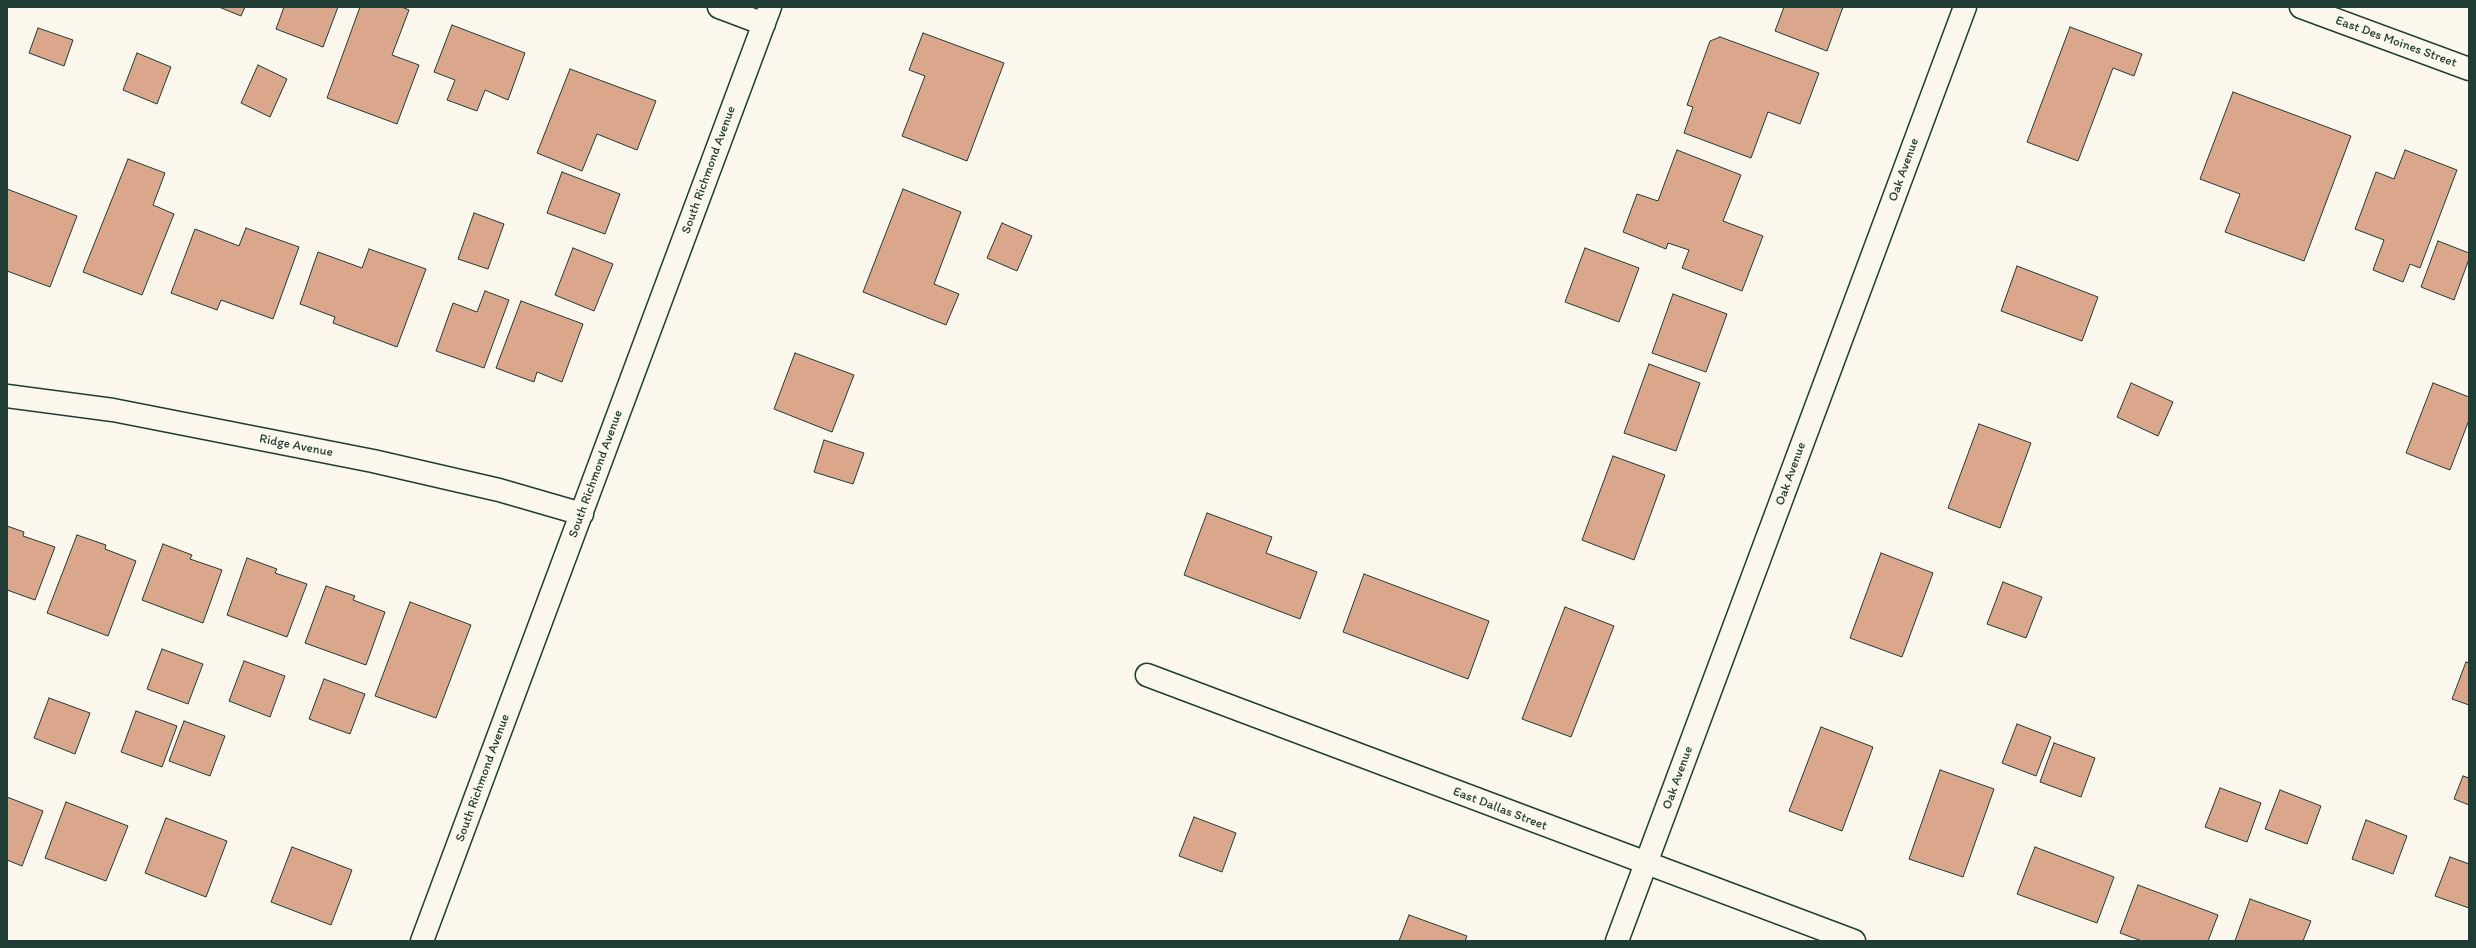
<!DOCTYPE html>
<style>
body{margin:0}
#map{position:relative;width:2476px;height:948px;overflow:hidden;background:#fbf7ec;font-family:Itim,sans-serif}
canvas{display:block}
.frame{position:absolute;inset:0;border:8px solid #1f3d34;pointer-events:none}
</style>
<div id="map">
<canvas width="2476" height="948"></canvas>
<div class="frame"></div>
</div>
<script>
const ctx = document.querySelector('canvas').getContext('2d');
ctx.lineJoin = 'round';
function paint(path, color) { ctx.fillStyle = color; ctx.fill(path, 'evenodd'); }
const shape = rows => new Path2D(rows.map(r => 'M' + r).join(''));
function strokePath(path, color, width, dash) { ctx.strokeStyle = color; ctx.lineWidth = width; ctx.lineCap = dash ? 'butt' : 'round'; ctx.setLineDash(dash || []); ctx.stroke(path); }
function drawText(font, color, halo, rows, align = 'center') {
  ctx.font = font + ' Itim,sans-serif'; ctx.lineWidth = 3; ctx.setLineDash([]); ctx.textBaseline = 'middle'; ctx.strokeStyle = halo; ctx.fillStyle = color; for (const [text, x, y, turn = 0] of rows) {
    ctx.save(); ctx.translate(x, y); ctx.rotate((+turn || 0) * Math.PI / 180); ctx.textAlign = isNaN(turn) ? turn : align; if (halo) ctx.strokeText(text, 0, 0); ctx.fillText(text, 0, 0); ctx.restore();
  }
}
const building = shape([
 [219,7,245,7,241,16,219,7],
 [284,7,338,7,323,47,276,29,284,7],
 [360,7,402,7,409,10,392,55,419,65,397,124,327,98,360,7],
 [1784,7,1843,7,1827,51,1775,31,1784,7],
 [452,25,525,53,508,100,485,90,477,111,447,100,455,80,434,72,452,25],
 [2070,27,2142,54,2134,76,2113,68,2078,161,2027,142,2070,27],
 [38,28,73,40,64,66,29,53,38,28],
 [923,33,1004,63,967,161,902,136,925,76,909,70,923,33],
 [1720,37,1819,73,1800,124,1768,112,1751,158,1684,133,1693,107,1687,105,1710,41,1720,37],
 [137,53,171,67,157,104,123,90,137,53],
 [258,65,287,79,270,117,241,103,258,65],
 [570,69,656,101,637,150,597,134,582,171,537,153,570,69],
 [2233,92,2351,136,2304,261,2225,232,2240,194,2200,179,2233,92],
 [1677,150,1741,175,1723,221,1763,236,1742,291,1682,268,1689,250,1668,243,1666,249,1623,232,1637,194,1658,201,1677,150],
 [2405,150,2457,170,2420,268,2410,264,2403,282,2373,270,2384,240,2355,229,2376,172,2394,179,2405,150],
 [128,159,165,173,153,205,174,214,142,295,83,272,128,159],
 [562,172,620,194,605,234,547,213,562,172],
 [7,189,77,216,50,287,7,271,7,189],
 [903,189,961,212,934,284,959,294,946,325,863,292,903,189],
 [474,213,504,224,488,269,458,259,474,213],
 [1002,223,1032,236,1017,271,987,258,1002,223],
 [246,228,299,247,273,319,221,300,217,310,171,293,195,229,239,246,246,228],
 [2438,241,2469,253,2469,259,2454,300,2421,287,2438,241],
 [573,248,613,264,594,311,555,295,573,248],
 [1585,248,1639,268,1619,322,1565,302,1585,248],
 [369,249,426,269,397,347,333,323,335,317,300,304,318,252,362,268,369,249],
 [2017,266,2098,297,2082,341,2001,311,2017,266],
 [485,291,509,300,484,368,436,351,453,303,477,312,485,291],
 [1673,294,1727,314,1706,372,1652,353,1673,294],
 [521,301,583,324,562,382,537,372,534,382,496,368,521,301],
 [795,353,854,375,832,432,774,409,795,353],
 [1649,364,1700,383,1676,451,1624,433,1649,364],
 [2131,383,2173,402,2158,436,2117,417,2131,383],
 [2433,383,2469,397,2469,420,2450,470,2406,453,2433,383],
 [1979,424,2031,443,2000,528,1948,508,1979,424],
 [824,440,864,453,853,484,814,472,824,440],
 [1613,456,1665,475,1634,560,1582,540,1613,456],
 [1207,513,1272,537,1266,553,1317,572,1300,619,1184,575,1207,513],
 [7,526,24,532,23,536,55,547,35,600,7,590,7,526],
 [77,535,106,545,105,549,136,561,108,636,47,613,77,535],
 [163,544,192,555,190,559,222,570,203,623,142,600,163,544],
 [1881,553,1933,573,1902,657,1850,638,1881,553],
 [247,558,277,569,275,573,307,584,287,637,227,615,247,558],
 [1364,574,1489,621,1468,679,1343,632,1364,574],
 [2003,582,2042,597,2026,638,1987,624,2003,582],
 [326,586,355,596,353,600,385,612,366,665,305,643,326,586],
 [410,602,471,625,436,718,375,696,410,602],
 [1565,607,1614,626,1571,737,1522,719,1565,607],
 [162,649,203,664,188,704,147,689,162,649],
 [244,661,285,676,270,717,229,701,244,661],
 [2466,662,2469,663,2469,705,2452,699,2466,662],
 [324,679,365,694,350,734,309,719,324,679],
 [49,698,90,713,75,754,34,738,49,698],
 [136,711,177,726,162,767,121,752,136,711],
 [184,721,225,736,210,776,169,761,184,721],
 [2017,724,2051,737,2036,776,2002,763,2017,724],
 [1821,727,1873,747,1842,831,1789,811,1821,727],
 [2054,743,2095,758,2081,797,2040,782,2054,743],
 [1940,770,1994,789,1963,877,1909,859,1940,770],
 [2463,776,2469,778,2469,805,2454,799,2463,776],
 [2220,788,2261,803,2247,842,2205,827,2220,788],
 [2280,790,2321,806,2307,844,2265,829,2280,790],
 [7,797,43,811,22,866,7,860,7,797],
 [66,802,128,826,106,881,45,858,66,802],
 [1194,817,1236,833,1222,872,1179,856,1194,817],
 [166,818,227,841,206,897,145,873,166,818],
 [2366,820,2407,836,2393,874,2352,859,2366,820],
 [292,847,352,870,331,925,271,902,292,847],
 [2035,847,2114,877,2097,923,2017,894,2035,847],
 [2450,857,2469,864,2469,908,2435,896,2450,857],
 [2138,885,2218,915,2208,941,2142,941,2120,933,2138,885],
 [2250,899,2311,921,2303,941,2235,941,2250,899],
 [1409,915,1467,936,1465,941,1399,941,1409,915]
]);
paint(building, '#daa78d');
strokePath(building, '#1f3d34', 1);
const street = shape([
 [719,7,764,24],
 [2301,7,2469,69],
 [7,396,113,410,373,461,499,490,582,514],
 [1147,675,1854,941],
 [422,941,770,7],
 [1617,941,1965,7]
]);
strokePath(street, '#1f3d34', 25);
strokePath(street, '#fbf7ec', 22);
drawText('13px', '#1f3d34', '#fbf7ec', [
 ["East Des Moines Street",2396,42,20],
 ["South Richmond Avenue",709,170,-70],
 ["Oak Avenue",1904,170,-70],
 ["Ridge Avenue",296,446,11],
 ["South Richmond Avenue",596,474,-70],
 ["Oak Avenue",1791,474,-70],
 ["South Richmond Avenue",483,778,-70],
 ["Oak Avenue",1678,778,-70],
 ["East Dallas Street",1500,809,21]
]);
</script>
